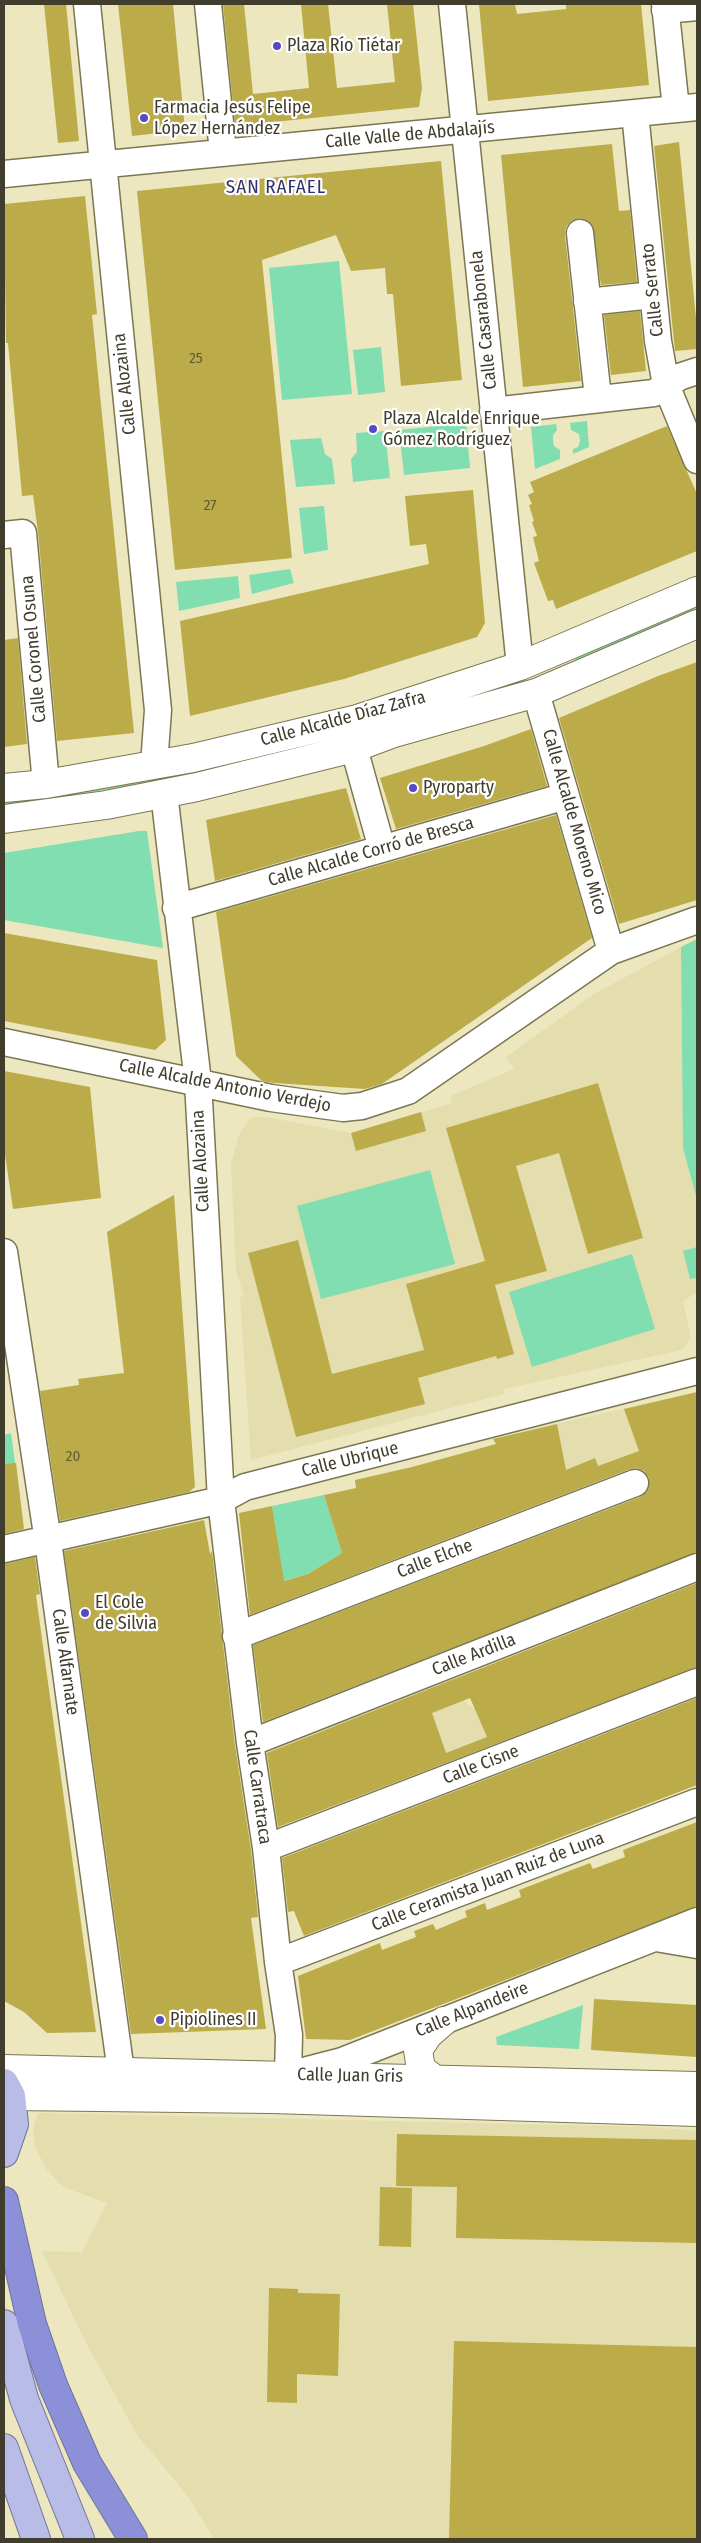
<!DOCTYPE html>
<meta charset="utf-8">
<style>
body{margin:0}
#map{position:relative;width:701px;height:2543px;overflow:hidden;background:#ece7bf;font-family:"Fira Sans Condensed",sans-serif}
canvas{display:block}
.frame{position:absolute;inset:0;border:5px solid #403d2d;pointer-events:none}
</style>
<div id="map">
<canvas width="701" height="2543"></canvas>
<div class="frame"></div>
</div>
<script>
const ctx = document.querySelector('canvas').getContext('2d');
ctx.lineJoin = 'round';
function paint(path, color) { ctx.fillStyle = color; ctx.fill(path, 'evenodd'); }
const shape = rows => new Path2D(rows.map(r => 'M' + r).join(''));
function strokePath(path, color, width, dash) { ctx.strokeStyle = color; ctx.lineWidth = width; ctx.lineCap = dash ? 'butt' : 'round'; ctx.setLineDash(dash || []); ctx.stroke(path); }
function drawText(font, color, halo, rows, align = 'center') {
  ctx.font = font + ' "Fira Sans Condensed",sans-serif'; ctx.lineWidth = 4.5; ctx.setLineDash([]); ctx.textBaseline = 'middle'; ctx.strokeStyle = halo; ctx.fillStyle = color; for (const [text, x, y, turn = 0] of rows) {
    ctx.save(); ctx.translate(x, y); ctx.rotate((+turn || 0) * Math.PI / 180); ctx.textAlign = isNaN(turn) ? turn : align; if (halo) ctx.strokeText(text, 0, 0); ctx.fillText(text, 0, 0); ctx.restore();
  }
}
paint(shape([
 [681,947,683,1148,697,1200,697,1292,683,1301,691,1337,682,1350,504,1389,504,1394,251,1460,240,1297,244,1296,236,1271,231,1164,239,1135,246,1124,253,1117,266,1117,351,1133,452,1103,450,1096,514,1069,506,1057,594,994],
 [697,1392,697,1558,674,1567,658,1485,645,1467,550,1504,525,1431],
 [455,1675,464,1701,475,1710,493,1750,275,1834,264,1749],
 [41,2113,651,2127,697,2131,697,2539,215,2539,186,2494,138,2436,86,2343,42,2251,82,2252,107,2203,63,2187,47,2170,35,2147,33,2131,37,2115]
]), '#e4ddad');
paint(shape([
 [339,261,352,394,282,400,269,268],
 [381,347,385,392,358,395,353,350],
 [587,421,589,447,573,454,573,449,578,447,580,441,579,434,571,430,570,423],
 [466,423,470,468,404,475,399,430],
 [556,424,557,430,553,435,553,441,554,446,560,450,560,459,535,469,531,427],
 [385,431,390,478,353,482,351,459,357,452,356,433],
 [321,438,325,454,332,459,335,484,296,487,290,440],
 [324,506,328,550,304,554,299,508],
 [290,569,294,583,252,594,249,575],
 [238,576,240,598,179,611,176,582],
 [697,606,697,612,576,662,575,658],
 [185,771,185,776,4,807,4,803],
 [139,831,147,831,163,948,4,920,4,853],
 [697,939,697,1200,683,1148,681,947],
 [430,1170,455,1264,321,1299,297,1206],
 [697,1247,697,1278,690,1279,683,1251],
 [632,1254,655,1329,532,1367,509,1292],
 [11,1433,19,1492,4,1495,4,1435],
 [324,1495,342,1553,308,1574,283,1581,272,1506],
 [583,2005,579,2049,497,2045,496,2037]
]), '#81deb0');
paint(shape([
 [44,4,66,4,79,141,58,143],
 [118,4,173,4,185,130,132,136],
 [223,4,244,4,253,94,309,88,301,4,328,4,337,88,395,82,387,4,413,4,422,88,419,107,235,126],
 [479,4,515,4,517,14,566,9,566,4,641,4,649,85,488,101],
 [679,142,697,329,697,349,675,351,654,146],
 [612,144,619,211,630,210,637,282,601,285,592,225,586,220,579,218,571,221,566,227,565,235,581,381,523,387,501,155],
 [441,161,462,380,401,386,393,294,387,294,385,268,351,271,336,235,262,260,292,558,175,570,137,191],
 [85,196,97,314,92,315,134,733,57,741,38,532,33,495,22,496,8,343,6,343,4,204],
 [640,311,646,371,611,375,604,315],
 [667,426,697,494,697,551,556,609,553,600,548,601,534,563,539,561,533,537,537,536,532,522,534,521,529,505,532,504,528,495,534,492,530,482],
 [473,490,485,623,477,637,344,679,190,716,180,621,429,564,426,544,410,546,405,496],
 [18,638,27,744,4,747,4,640],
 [697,662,697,900,619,924,559,718,658,676],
 [531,729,547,786,396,829,380,778,484,746],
 [346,788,361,839,215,881,206,820],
 [556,815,592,938,382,1084,365,1089,274,1083,262,1081,236,1056,216,912],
 [4,933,157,960,166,1040,155,1050,4,1021],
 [4,1071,90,1087,101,1198,13,1209,4,1148],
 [598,1083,643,1238,588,1254,559,1153,516,1166,547,1271,495,1285,514,1354,497,1359,496,1356,418,1378,425,1404,296,1437,248,1253,298,1240,332,1374,424,1350,406,1284,485,1261,446,1128],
 [421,1112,426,1131,356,1151,351,1133],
 [174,1195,195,1487,189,1492,60,1521,40,1391,79,1385,78,1379,124,1373,107,1232],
 [697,1392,697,1552,263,1722,253,1645,640,1497,647,1492,649,1478,644,1471,637,1468,630,1469,250,1615,239,1513,272,1506,284,1581,308,1574,342,1553,324,1495,356,1488,355,1480,412,1467,496,1444,493,1439,557,1424,566,1470,595,1458,598,1466,639,1451,624,1409],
 [16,1463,24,1529,4,1534,4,1464],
 [204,1520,210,1554,212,1551,235,1745,251,1850,258,1917,251,1918,266,2029,131,2034,64,1551],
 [35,1557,40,1594,36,1595,96,2032,47,2033,24,2012,4,2001,4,1564],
 [697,1583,697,1667,278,1827,267,1753],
 [470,1698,487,1737,446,1753,432,1713],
 [697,1698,697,1785,304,1936,294,1911,288,1912,282,1858],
 [697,1822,697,1906,350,2040,306,2039,298,1976,380,1943,382,1950,416,1937,414,1931,433,1924,436,1930,467,1917,465,1911,485,1903,487,1910,521,1897,519,1890,590,1863,593,1869,625,1857,623,1850],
 [594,1999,697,2005,697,2057,591,2050],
 [397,2134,697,2140,697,2243,456,2238,457,2187,396,2186],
 [380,2187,412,2188,411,2247,379,2246],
 [269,2288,298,2289,298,2293,340,2294,338,2376,297,2374,297,2403,267,2402],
 [454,2341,697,2347,697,2539,449,2539]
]), '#bbac49');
const street = shape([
 [87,4,158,710,154,765],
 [208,4,223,152],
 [452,4,520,666],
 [665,4,676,109],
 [665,10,697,7],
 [635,113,658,341,666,385,697,460],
 [4,174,697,107],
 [580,233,598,398],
 [587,302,653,295],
 [493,411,654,393,679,377,697,371],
 [4,535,23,533,46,784],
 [536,693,611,951],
 [354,748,382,849],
 [164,793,198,1082,221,1500,250,1743,266,1848,278,1962,289,2035,288,2075,342,2061,697,1921],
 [176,908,566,796],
 [4,1042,271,1098,343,1108,362,1106,408,1091,611,951,697,920],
 [4,1252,48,1541,121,2072],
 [4,1549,221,1500,245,1487,697,1371],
 [236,1636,635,1483],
 [250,1743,697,1567],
 [266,1848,697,1682],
 [656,1938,697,1945],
 [278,1962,697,1802]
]);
const secondary = shape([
 [4,788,46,784,193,758,357,719,520,666,697,591],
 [4,819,106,805,197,787,354,748,394,733,536,693,697,624],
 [4,2069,697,2086],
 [433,2078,421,2069,418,2050,428,2035,444,2021],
 [11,2096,271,2099,697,2112]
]);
const primary = shape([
 [4,2083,11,2096,14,2124,4,2153],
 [4,2324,24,2399,80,2539],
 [4,2448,36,2539]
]);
const highway = shape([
 [4,2201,32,2324,53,2385,87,2463,133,2539]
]);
strokePath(street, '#7c7752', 29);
strokePath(secondary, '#7c7752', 30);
strokePath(primary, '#71739d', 30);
strokePath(highway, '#71739d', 30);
strokePath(street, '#fff', 26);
strokePath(secondary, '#fff', 28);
strokePath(primary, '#babce8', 28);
strokePath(highway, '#8c90d9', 28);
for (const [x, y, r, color] of [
 [277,46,5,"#554cc4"],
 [144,118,5,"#554cc4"],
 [373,429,5,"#554cc4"],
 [413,788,5,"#554cc4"],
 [85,1613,5,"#554cc4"],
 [160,2020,5,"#554cc4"]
]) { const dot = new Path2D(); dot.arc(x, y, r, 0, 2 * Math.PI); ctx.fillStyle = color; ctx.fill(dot); strokePath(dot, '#fff', 2); }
drawText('15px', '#5f5934', null, [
 ["25",196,359],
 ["27",210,506],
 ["20",73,1457]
]);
drawText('18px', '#403d2d', '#fff', [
 ["Plaza Río Tiétar",287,46],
 ["Farmacia Jesús Felipe",154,108],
 ["López Hernández",154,129],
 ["Plaza Alcalde Enrique",383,419],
 ["Gómez Rodríguez",383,440],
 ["Pyroparty",423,788],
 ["El Cole",95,1603],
 ["de Silvia",95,1624],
 ["Pipiolines II",170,2020]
], 'left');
drawText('18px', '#403d2d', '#fff', [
 ["Calle Valle de Abdalajís",410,135,-5],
 ["Calle Serrato",653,290,-96],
 ["Calle Casarabonela",484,320,-96],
 ["Calle Alozaina",125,384,-96],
 ["Calle Coronel Osuna",34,649,-95],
 ["Calle Alcalde Díaz Zafra",343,719,-15],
 ["Calle Alcalde Moreno Mico",574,822,74],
 ["Calle Alcalde Corró de Bresca",371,852,-16],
 ["Calle Alcalde Antonio Verdejo",225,1086,11],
 ["Calle Alozaina",201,1161,-93],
 ["Calle Ubrique",350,1460,-14],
 ["Calle Elche",435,1559,-21],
 ["Calle Ardilla",474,1655,-21],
 ["Calle Alfarnate",65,1662,82],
 ["Calle Cisne",481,1765,-21],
 ["Calle Carratraca",257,1787,82],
 ["Calle Ceramista Juan Ruiz de Luna",488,1882,-21],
 ["Calle Alpandeire",472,2010,-22],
 ["Calle Juan Gris",350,2076,1]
]);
ctx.letterSpacing = '1px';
drawText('19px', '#32316c', '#fff', [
 ["SAN RAFAEL",276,188]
]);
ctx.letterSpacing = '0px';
</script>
